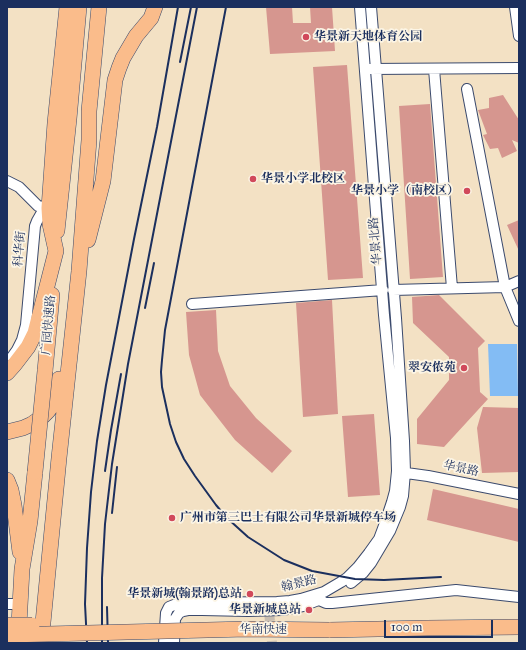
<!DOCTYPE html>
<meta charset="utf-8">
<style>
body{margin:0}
#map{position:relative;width:526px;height:650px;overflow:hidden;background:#f3e1c4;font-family:"IM FELL Great Primer",serif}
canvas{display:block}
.frame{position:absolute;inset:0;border:8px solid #1b2f5e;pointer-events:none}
.scale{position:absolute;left:384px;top:620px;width:109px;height:18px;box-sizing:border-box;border:2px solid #1b2f5e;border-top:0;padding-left:5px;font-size:12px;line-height:14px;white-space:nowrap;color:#1b2f5e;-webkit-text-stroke:3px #fcf5e5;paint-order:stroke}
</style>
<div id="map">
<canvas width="526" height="650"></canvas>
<div class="frame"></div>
<div class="scale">100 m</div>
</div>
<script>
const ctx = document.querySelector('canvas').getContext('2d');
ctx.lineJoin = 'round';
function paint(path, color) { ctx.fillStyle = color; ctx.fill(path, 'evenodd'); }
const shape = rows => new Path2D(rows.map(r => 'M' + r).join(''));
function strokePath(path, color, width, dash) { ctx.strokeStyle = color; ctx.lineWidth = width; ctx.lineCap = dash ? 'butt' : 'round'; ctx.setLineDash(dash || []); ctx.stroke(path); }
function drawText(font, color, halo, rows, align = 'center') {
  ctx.font = font + ' "IM FELL Great Primer","Noto Serif SC",serif'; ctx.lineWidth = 3.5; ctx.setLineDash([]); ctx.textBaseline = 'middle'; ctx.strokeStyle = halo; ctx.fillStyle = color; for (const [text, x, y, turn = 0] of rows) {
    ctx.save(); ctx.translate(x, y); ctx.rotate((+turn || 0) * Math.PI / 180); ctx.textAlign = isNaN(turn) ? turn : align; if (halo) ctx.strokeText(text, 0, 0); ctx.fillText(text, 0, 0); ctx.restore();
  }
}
paint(shape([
 [488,344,517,344,518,396,490,396]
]), '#83bcf4');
paint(shape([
 [266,7,292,7,293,23,311,23,310,7,332,7,335,51,270,54],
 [347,65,363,278,328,280,313,67],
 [503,95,519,120,519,143,512,140,517,151,502,158,498,148,490,149,483,135,487,134,478,110,489,108,489,98],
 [430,104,443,277,410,279,399,106],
 [519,220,519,251,507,225],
 [439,295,485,341,478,348,480,392,488,399,444,447,417,444,417,419,449,380,449,357,413,323,412,297],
 [332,300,338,414,303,417,296,303],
 [216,310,218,351,230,386,256,418,292,451,272,473,235,440,200,395,189,355,186,312],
 [483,407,519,408,519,472,482,473,477,428],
 [374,414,380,495,348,497,342,416],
 [433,489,519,509,519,542,427,520]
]), '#d6968f');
strokePath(shape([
 [269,611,272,643]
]), '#c8bdb0', 10, [10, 5]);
const minor = shape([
 [515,7,519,36],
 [369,69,519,68],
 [434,69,452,288],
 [7,181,19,187,38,206,49,208],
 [519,281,505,287,519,321],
 [393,290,505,287,467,89],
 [192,304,383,290],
 [12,357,17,350,22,340,26,325,35,226,37,221,41,214,49,208],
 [399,472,428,476,519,494],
 [351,583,363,573,371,563,390,531,400,507,403,496,405,472,404,441,396,318,371,7],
 [317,596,319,600,326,603,332,603,456,590,519,597],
 [7,604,20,604],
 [164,643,166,613,169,607,179,603,277,602,290,601,301,599,324,592,341,582,347,578,358,567,369,553,379,539,385,523,392,502,395,491,397,471,396,438,384,315,360,7],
 [174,643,175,619,179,613,183,611,188,610,202,610,248,611,282,610,303,606,321,599]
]);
const highway = shape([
 [57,231,69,119,79,7],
 [88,240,103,181,115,80,119,68,123,58,136,36,151,18,155,7],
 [45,371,52,295],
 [7,373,15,364,28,347,35,333,56,251,50,224,49,208,55,123,67,7],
 [7,432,23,428,32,424,42,417,48,411,53,404,56,396,59,379],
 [7,480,11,490,14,505,20,552],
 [329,630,427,628,519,627],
 [18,643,22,569,30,521,35,472],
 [41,643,59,458,79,271,89,140,89,111,99,7]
]);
strokePath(minor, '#3b4a6d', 12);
strokePath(highway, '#3b4a6d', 16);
strokePath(minor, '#fff', 10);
strokePath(highway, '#fabc8b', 15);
strokePath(shape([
 [226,7,165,330,162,360,161,372,162,387,170,424,176,442,184,459,195,476,216,505,227,518,248,537,284,560,312,571,355,579,384,580,441,577],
 [180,62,191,7],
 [145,308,154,263],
 [105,471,111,430,121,374],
 [112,513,117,467],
 [107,607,108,643],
 [87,643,85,604,87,548,91,492,97,441,106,385,134,239,157,127,178,7],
 [102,643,102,578,105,524,112,464,128,364,197,7]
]), '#1b2f5e', 2);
const highwayBridge = shape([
 [35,472,45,371],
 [7,625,32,625],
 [7,635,247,629,329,630]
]);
strokePath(highwayBridge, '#3b4a6d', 16, []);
strokePath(highwayBridge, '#fabc8b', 15);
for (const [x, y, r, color] of [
 [306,37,4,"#d1495b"],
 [253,179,4,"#d1495b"],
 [467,191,4,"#d1495b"],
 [464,368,4,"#d1495b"],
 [172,518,4,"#d1495b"],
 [250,594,4,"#d1495b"],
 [309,610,4,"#d1495b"]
]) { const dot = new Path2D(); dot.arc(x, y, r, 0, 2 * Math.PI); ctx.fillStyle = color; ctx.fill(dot); strokePath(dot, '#fcf5e5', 1.5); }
drawText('bold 12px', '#1b2f5e', '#fcf5e5', [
 ["华景新天地体育公园",314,37,"left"],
 ["华景小学北校区",261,179,"left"],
 ["华景小学（南校区）",459,191],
 ["翠安侬苑",456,368],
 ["广州市第三巴士有限公司华景新城停车场",180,518,"left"],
 ["华景新城(翰景路)总站",242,594],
 ["华景新城总站",301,610]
], 'right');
drawText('12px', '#1b2f5e', '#fcf5e5', [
 ["华景北路",376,241,-95],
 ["科华街",20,249,-85],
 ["广园快速路",49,325,-85],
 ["华景路",461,469,12],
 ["翰景路",299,584,-14],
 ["华南快速",263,630]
]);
</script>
